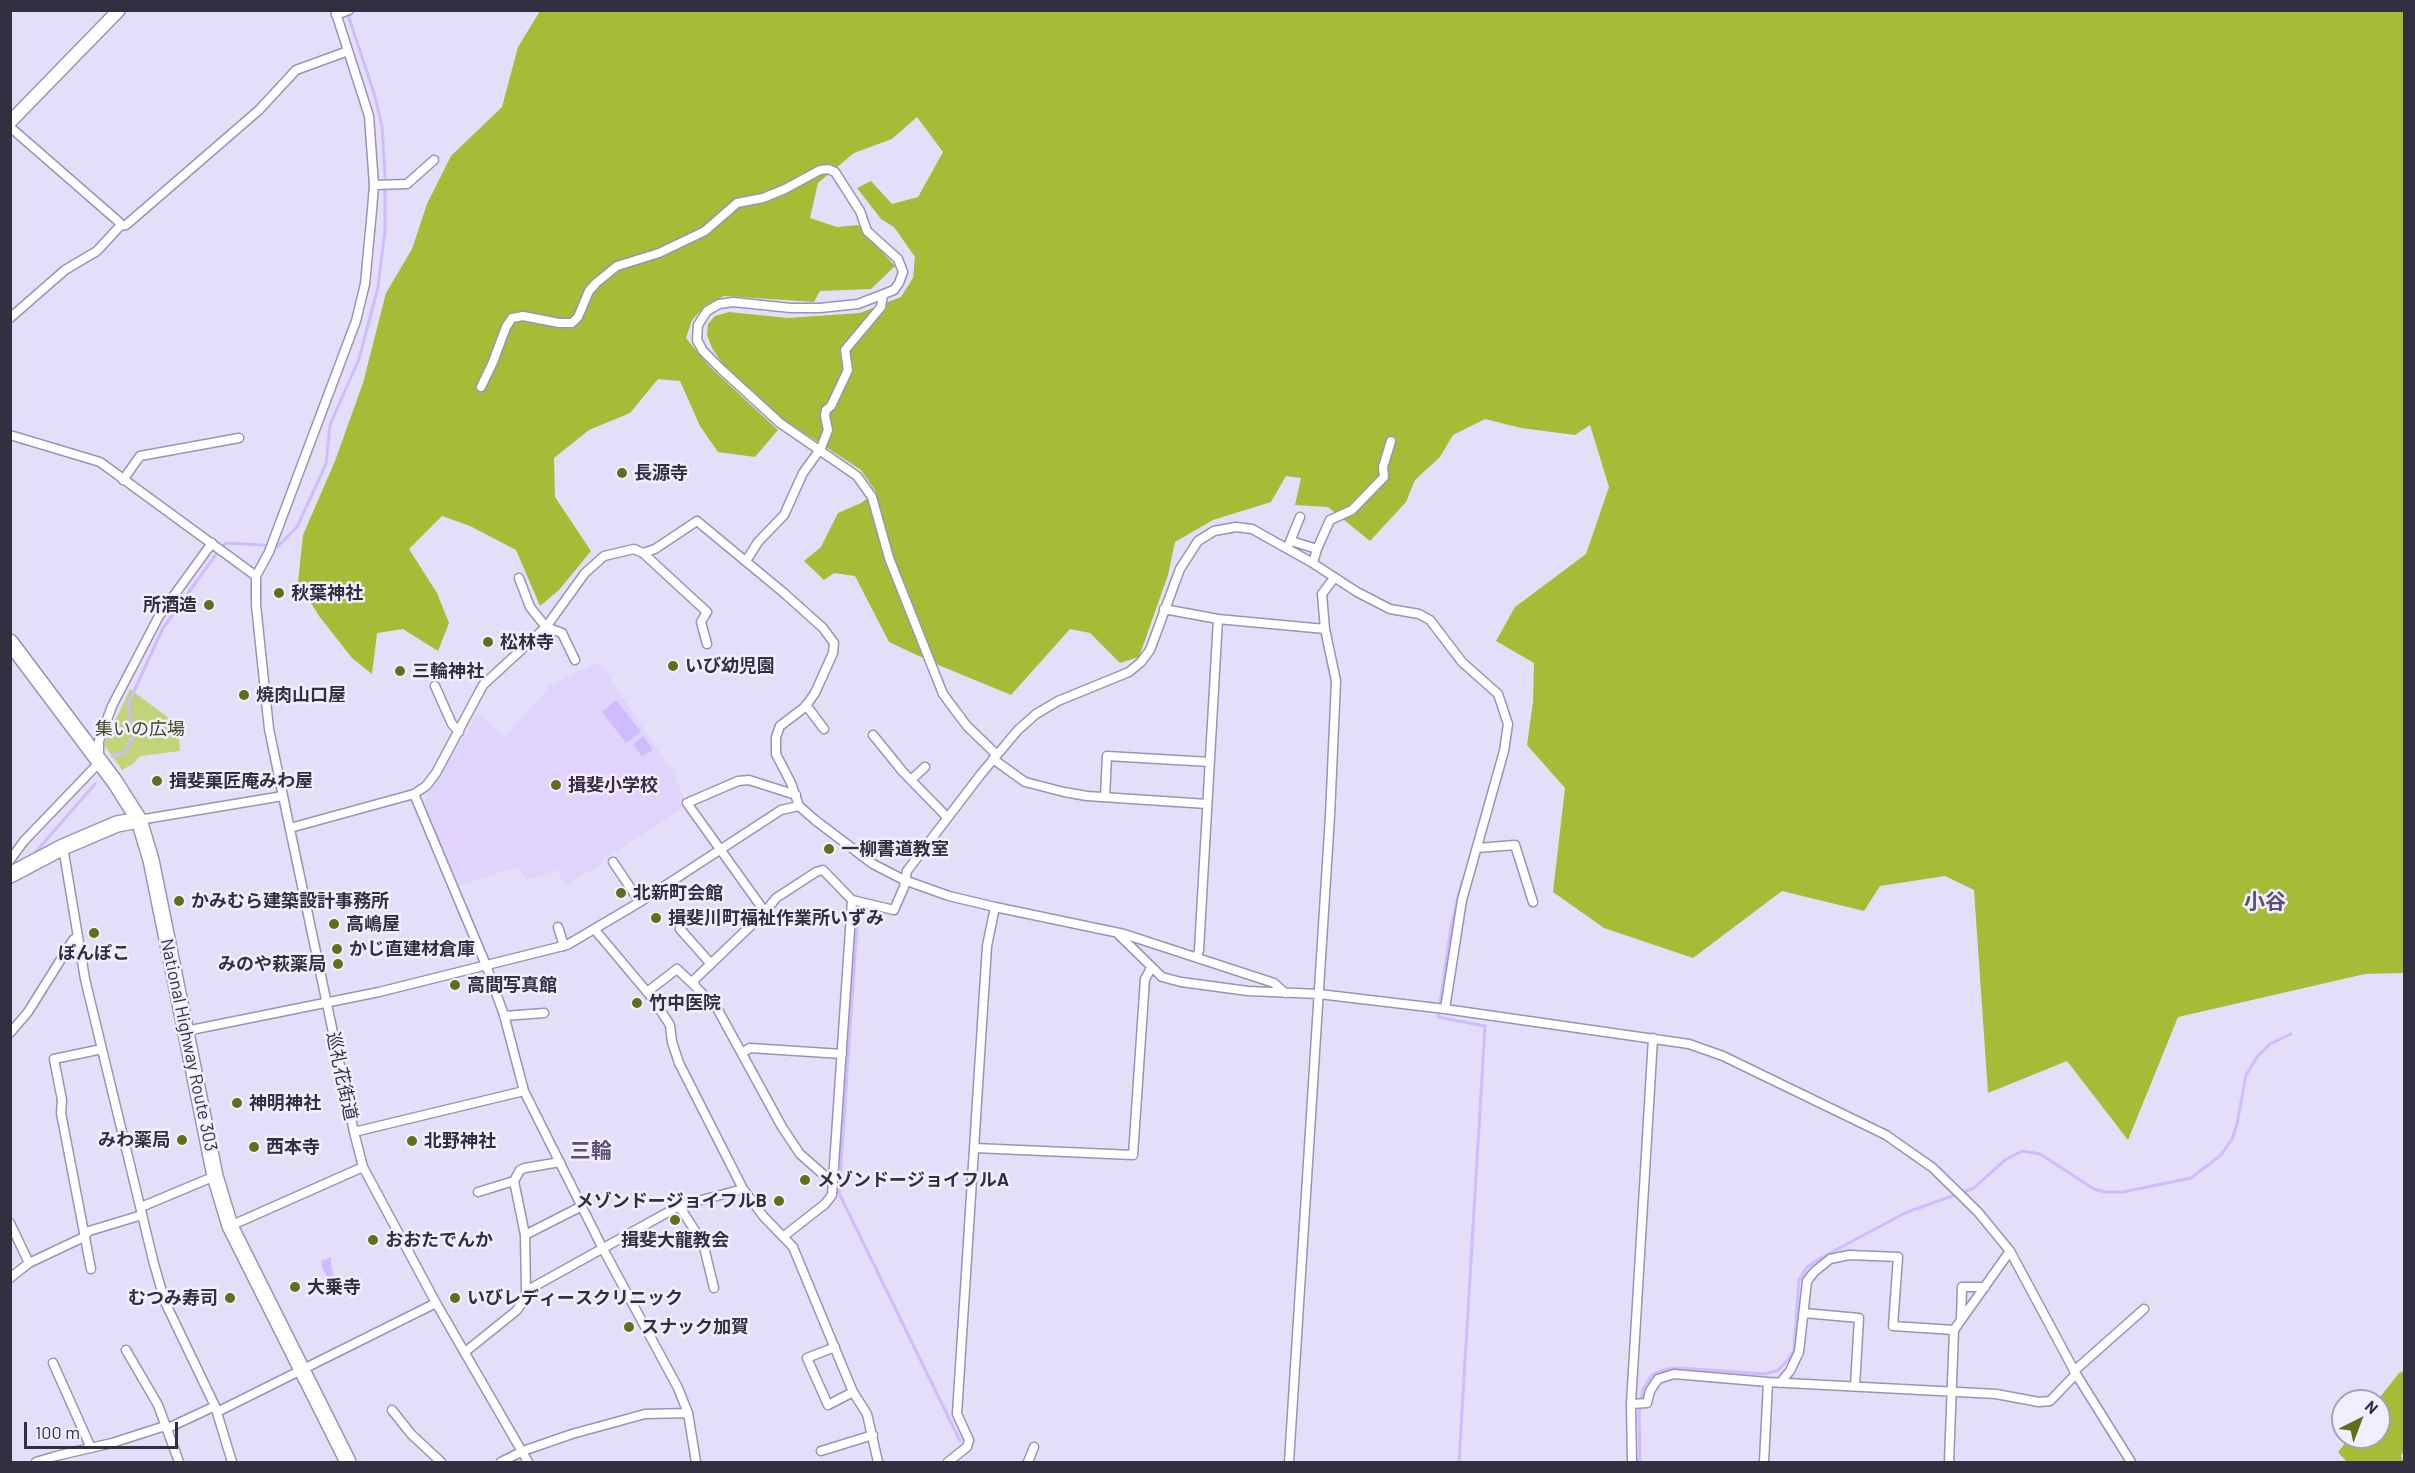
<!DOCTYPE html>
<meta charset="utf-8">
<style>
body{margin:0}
#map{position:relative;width:2415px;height:1473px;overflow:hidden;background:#e5def8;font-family:Barlow,sans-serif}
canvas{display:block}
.frame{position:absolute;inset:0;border:12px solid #342f40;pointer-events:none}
.north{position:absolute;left:2331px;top:1389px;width:60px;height:60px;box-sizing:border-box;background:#f2edff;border:2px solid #a6a1b3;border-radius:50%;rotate:42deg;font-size:16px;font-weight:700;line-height:24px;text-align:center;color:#342f40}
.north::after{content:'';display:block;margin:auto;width:21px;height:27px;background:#626f19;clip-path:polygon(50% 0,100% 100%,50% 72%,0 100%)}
.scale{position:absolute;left:24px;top:1422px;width:154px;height:27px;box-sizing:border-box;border:3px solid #342f40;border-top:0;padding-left:8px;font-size:18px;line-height:21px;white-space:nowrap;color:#342f40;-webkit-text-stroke:4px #f2edff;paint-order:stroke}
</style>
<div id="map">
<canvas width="2415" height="1473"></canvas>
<div class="frame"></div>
<div class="north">N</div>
<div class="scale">100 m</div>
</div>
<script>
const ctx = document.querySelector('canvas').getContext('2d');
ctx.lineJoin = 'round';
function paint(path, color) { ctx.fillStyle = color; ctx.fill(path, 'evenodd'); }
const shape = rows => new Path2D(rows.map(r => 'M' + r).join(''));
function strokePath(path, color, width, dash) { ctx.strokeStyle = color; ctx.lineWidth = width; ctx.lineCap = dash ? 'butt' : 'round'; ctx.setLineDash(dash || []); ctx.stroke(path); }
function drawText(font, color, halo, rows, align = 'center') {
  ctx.font = font + ' Barlow,"Noto Sans JP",sans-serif'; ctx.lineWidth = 5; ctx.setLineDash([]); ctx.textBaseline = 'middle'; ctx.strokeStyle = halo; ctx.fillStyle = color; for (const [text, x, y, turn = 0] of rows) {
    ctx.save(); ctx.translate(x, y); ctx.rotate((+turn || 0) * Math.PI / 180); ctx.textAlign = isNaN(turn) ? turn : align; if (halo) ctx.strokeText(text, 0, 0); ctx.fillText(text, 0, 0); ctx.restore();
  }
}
paint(shape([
 [599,662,673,773,687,805,602,860,602,864,567,884,562,881,557,870,527,880,517,867,459,886,424,804,426,797,478,714,505,737,552,684]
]), '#dfd4fc');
paint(shape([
 [130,689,178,725,180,751,140,756,133,764,122,770,104,745]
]), '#c2d478');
paint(shape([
 [540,11,2404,11,2404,973,2365,974,2178,1017,2128,1140,2067,1061,1988,1093,1974,890,1945,876,1880,886,1864,911,1782,891,1693,958,1604,928,1553,892,1565,788,1527,745,1533,702,1534,663,1496,641,1515,607,1586,554,1609,487,1590,425,1575,435,1521,428,1485,419,1453,435,1440,457,1415,480,1406,502,1370,541,1328,507,1295,505,1301,478,1286,476,1271,502,1213,520,1175,542,1168,575,1139,657,1120,663,1090,633,1070,629,1011,695,936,664,889,642,855,576,834,573,824,580,804,561,821,547,838,513,861,503,876,492,861,470,783,419,724,366,712,348,707,335,708,324,715,316,729,312,788,318,860,313,901,297,913,278,915,257,894,227,881,219,857,188,871,181,892,204,918,197,943,152,917,117,892,139,854,153,818,183,810,218,837,227,858,225,895,266,871,289,820,291,814,302,724,296,706,305,692,320,686,338,710,367,778,430,755,457,718,452,700,426,680,381,658,379,630,413,589,430,554,458,555,497,591,551,559,590,540,606,516,550,470,526,442,516,409,549,437,593,449,623,438,651,403,629,377,633,372,674,352,658,319,616,298,582,303,535,335,461,363,383,386,293,412,249,427,204,451,156,502,107,518,47],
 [2404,1371,2404,1452,2401,1455,2403,1462,2347,1462,2338,1452,2350,1437,2379,1437,2377,1401,2399,1373]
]), '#a7bc36');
paint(shape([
 [616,700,641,732,626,743,602,712],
 [643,736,653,750,642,756,633,745],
 [331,1257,331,1266,335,1280,330,1282,322,1268,321,1261]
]), '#cfbcfe');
strokePath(shape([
 [112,756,125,752,134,735,128,704,163,628,217,553,226,543,278,546,297,527,326,464,330,425,359,359,378,287,385,230,385,174,382,126,374,93,347,12],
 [33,855,95,784],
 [840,1178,858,908],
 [840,1189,839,1193,960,1441],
 [1459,1462,1485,1026,1438,1017,1451,927,1462,881],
 [1640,1462,1639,1414,1643,1389,1652,1375,1667,1369,1681,1368,1764,1374,1777,1371,1787,1361,1794,1350,1799,1280,1807,1267,1819,1259,1905,1213,1974,1188,2005,1160,2022,1151,2040,1154,2094,1189,2105,1192,2123,1192,2191,1178,2221,1155,2232,1139,2237,1124,2246,1075,2257,1057,2270,1044,2291,1034]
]), '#cfbcfe', 3);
const street = shape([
 [336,15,349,10],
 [10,127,119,222,120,226,97,251,65,270,10,318],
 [374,185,407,184,434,160],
 [120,226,126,225,259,110,296,70,348,51],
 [481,387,493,362,506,327,512,318,523,316,559,323,572,323,578,317,589,291,596,283,617,266,659,253,705,231,737,203,763,198,785,189,820,170,828,169,835,172,860,211,867,231,898,259,903,272,899,283,894,290,858,304,820,308,791,308,733,302,719,304,707,311,698,325,697,340,703,351,721,369,780,423,857,476,872,497,889,558,943,694,967,726,997,755],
 [10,435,100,462,256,576],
 [123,480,140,456,239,438],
 [1291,541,1317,549,1313,563],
 [1289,544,1300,517],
 [1317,549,1330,520,1352,510,1384,477,1383,467,1391,441],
 [643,553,707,612,701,622,707,644],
 [746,561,758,542,784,515,803,473,821,448,828,430,825,416,826,410,831,406,848,370,845,350,881,307,883,295],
 [519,578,530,607,546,627,562,633,575,660],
 [1164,609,1218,619,1325,629],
 [435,686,452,724,459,732],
 [806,705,824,729],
 [873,735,903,772,947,817],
 [993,759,1025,782,1064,792,1087,796,1207,804],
 [911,780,925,767],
 [414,794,486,965,504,1015,524,1091,602,1247,678,1388,688,1413,696,1462],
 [283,796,269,729,256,605,256,576,269,552,356,321,365,284,372,210,374,185,369,116,335,10],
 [1105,797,1107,756,1210,762],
 [139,820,283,796,354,1132,363,1167,436,1303,528,1462],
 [290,828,414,794,426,786,436,773,483,685,546,627,585,573,604,556,634,549,643,553,655,549,697,521,784,593,823,628,834,643,833,653,815,693,805,707,780,726,776,737,776,754,791,783,799,806,815,820,873,864,904,880,949,896,995,907,1124,934,1274,983,1285,993],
 [63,847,85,979,154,1264,165,1302,215,1406,232,1462],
 [1477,848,1515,845,1533,902],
 [10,860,24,841,94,768,99,760,99,741,112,706,159,616,212,543],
 [613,862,640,902],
 [765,912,687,803,738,781,749,780,796,795],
 [685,923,680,929,711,964],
 [558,927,564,946],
 [595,930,653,999,670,1025,672,1042,679,1063,743,1189,764,1217,793,1247,853,1392,867,1414,878,1462],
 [1119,935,1162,977,1181,982,1248,991,1319,994,1445,1009,1689,1044,1723,1056,1886,1135,1933,1168,1978,1212,2010,1251,2076,1374,2131,1462],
 [1197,957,1199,950,1218,619],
 [647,992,677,969,695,986],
 [504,1016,544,1013],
 [186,1031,379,992,567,945,640,902,781,810,799,806],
 [10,1033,28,1012,73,940,78,936],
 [742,1053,750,1048,842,1054],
 [354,1132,524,1091],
 [975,1148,1133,1155,1145,979,1150,970],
 [514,1181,520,1170,525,1168,560,1162],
 [833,1183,800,1154,782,1127,718,1010,695,986,694,980,765,912,776,898,816,872,823,870,852,900,894,910,904,887,907,871,981,774,1018,730,1036,714,1058,701,1129,672,1141,662,1150,650,1180,569,1198,541,1214,531,1236,527,1252,529,1311,562,1357,592,1390,609,1419,614,1430,620,1462,662,1498,694,1508,724,1504,751,1462,900,1445,1009],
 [478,1192,514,1181,525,1235],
 [582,1206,525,1235,526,1291,679,1206,743,1189],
 [679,1206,703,1243,714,1288],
 [141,1207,215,1176],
 [10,1223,29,1263],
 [230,1226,363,1167],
 [784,1236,825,1204,832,1195,852,900],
 [91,1269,61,1113,62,1100,54,1059,102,1049],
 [10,1278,29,1263,84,1237,89,1231,142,1215],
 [1804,1313,1859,1318,1855,1386],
 [1961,1320,1962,1287,1985,1287],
 [835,1347,807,1358,828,1405,853,1392],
 [126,1350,158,1405,179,1462],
 [465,1352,516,1311,526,1298,526,1291],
 [53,1363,91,1448],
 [2074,1371,2144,1309],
 [1780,1383,1790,1371,1799,1352,1807,1281,1814,1272,1830,1259,1849,1255,1898,1257,1893,1326,1954,1330],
 [1631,1404,1647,1403,1650,1391,1658,1379,1674,1374,1768,1382,1996,1394,2039,1402,2050,1401,2076,1374],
 [392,1410,411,1434,441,1462],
 [217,1412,436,1303],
 [166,1429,215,1406],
 [821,1451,873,1435],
 [36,1462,56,1456,112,1443,165,1426],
 [501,1462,523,1451,572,1434,645,1414,688,1413],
 [948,1462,967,1447,969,1440,957,1414,987,946,995,907],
 [1028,1462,1034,1447],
 [1289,1462,1330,816,1336,681,1325,629,1322,594,1334,578],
 [1632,1462,1631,1404,1653,1038],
 [1764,1462,1768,1382],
 [1949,1462,1954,1330,2010,1251]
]);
const secondary = shape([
 [10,122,119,10]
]);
const highway = shape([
 [10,642,115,782,139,820,151,860,215,1176,230,1226,348,1462],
 [10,875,63,847,117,824,139,820]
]);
strokePath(street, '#9c91b9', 11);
strokePath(secondary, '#9c91b9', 15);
strokePath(highway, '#9c91b9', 18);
strokePath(street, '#fff', 8);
strokePath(secondary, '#fff', 12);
strokePath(highway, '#fff', 15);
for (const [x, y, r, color] of [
 [622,473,6,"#626f19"],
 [279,593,6,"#626f19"],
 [209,605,6,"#626f19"],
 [488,642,6,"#626f19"],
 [673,666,6,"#626f19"],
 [400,671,6,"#626f19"],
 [244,695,6,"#626f19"],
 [157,781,6,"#626f19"],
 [556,785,6,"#626f19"],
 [829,849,6,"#626f19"],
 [621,893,6,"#626f19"],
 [179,901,6,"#626f19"],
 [656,918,6,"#626f19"],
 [334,924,6,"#626f19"],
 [94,933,6,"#626f19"],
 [337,949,6,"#626f19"],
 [338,964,6,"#626f19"],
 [455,985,6,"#626f19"],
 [637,1003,6,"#626f19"],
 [237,1103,6,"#626f19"],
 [182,1140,6,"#626f19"],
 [412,1141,6,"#626f19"],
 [254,1147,6,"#626f19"],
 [805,1180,6,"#626f19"],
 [779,1201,6,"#626f19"],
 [675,1220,6,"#626f19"],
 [373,1240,6,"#626f19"],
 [295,1287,6,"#626f19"],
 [230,1298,6,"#626f19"],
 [455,1298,6,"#626f19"],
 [629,1327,6,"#626f19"]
]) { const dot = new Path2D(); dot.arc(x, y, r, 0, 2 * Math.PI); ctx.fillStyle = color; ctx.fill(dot); strokePath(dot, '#f2edff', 2); }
drawText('bold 18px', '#342f40', '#f2edff', [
 ["長源寺",634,473],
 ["秋葉神社",291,593],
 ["所酒造",197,605,"right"],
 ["松林寺",500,642],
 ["いび幼児園",685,666],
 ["三輪神社",412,671],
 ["焼肉山口屋",256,695],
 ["揖斐菓匠庵みわ屋",169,781],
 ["揖斐小学校",568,785],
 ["一柳書道教室",841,849],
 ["北新町会館",633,893],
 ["かみむら建築設計事務所",191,901],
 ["揖斐川町福祉作業所いずみ",668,918],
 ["高嶋屋",346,924],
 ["かじ直建材倉庫",349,949],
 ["ぽんぽこ",94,953,"center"],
 ["みのや萩薬局",326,964,"right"],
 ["高間写真館",467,985],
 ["竹中医院",649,1003],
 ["神明神社",249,1103],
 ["みわ薬局",170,1140,"right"],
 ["北野神社",424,1141],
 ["西本寺",266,1147],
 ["メゾンドージョイフルA",817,1180],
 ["メゾンドージョイフルB",767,1201,"right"],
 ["おおたでんか",385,1240],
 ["揖斐大龍教会",675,1240,"center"],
 ["大乗寺",307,1287],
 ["むつみ寿司",218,1298,"right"],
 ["いびレディースクリニック",467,1298],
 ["スナック加賀",641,1327]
], 'left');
drawText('18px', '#434b18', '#f2edff', [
 ["集いの広場",140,729]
]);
drawText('18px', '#342f40', '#f2edff', [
 ["National Highway Route 303",189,1045,78],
 ["巡礼花街道",342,1076,78]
]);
drawText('bold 21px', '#5a4f73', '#f2edff', [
 ["小谷",2265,902],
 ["三輪",591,1151]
]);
</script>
